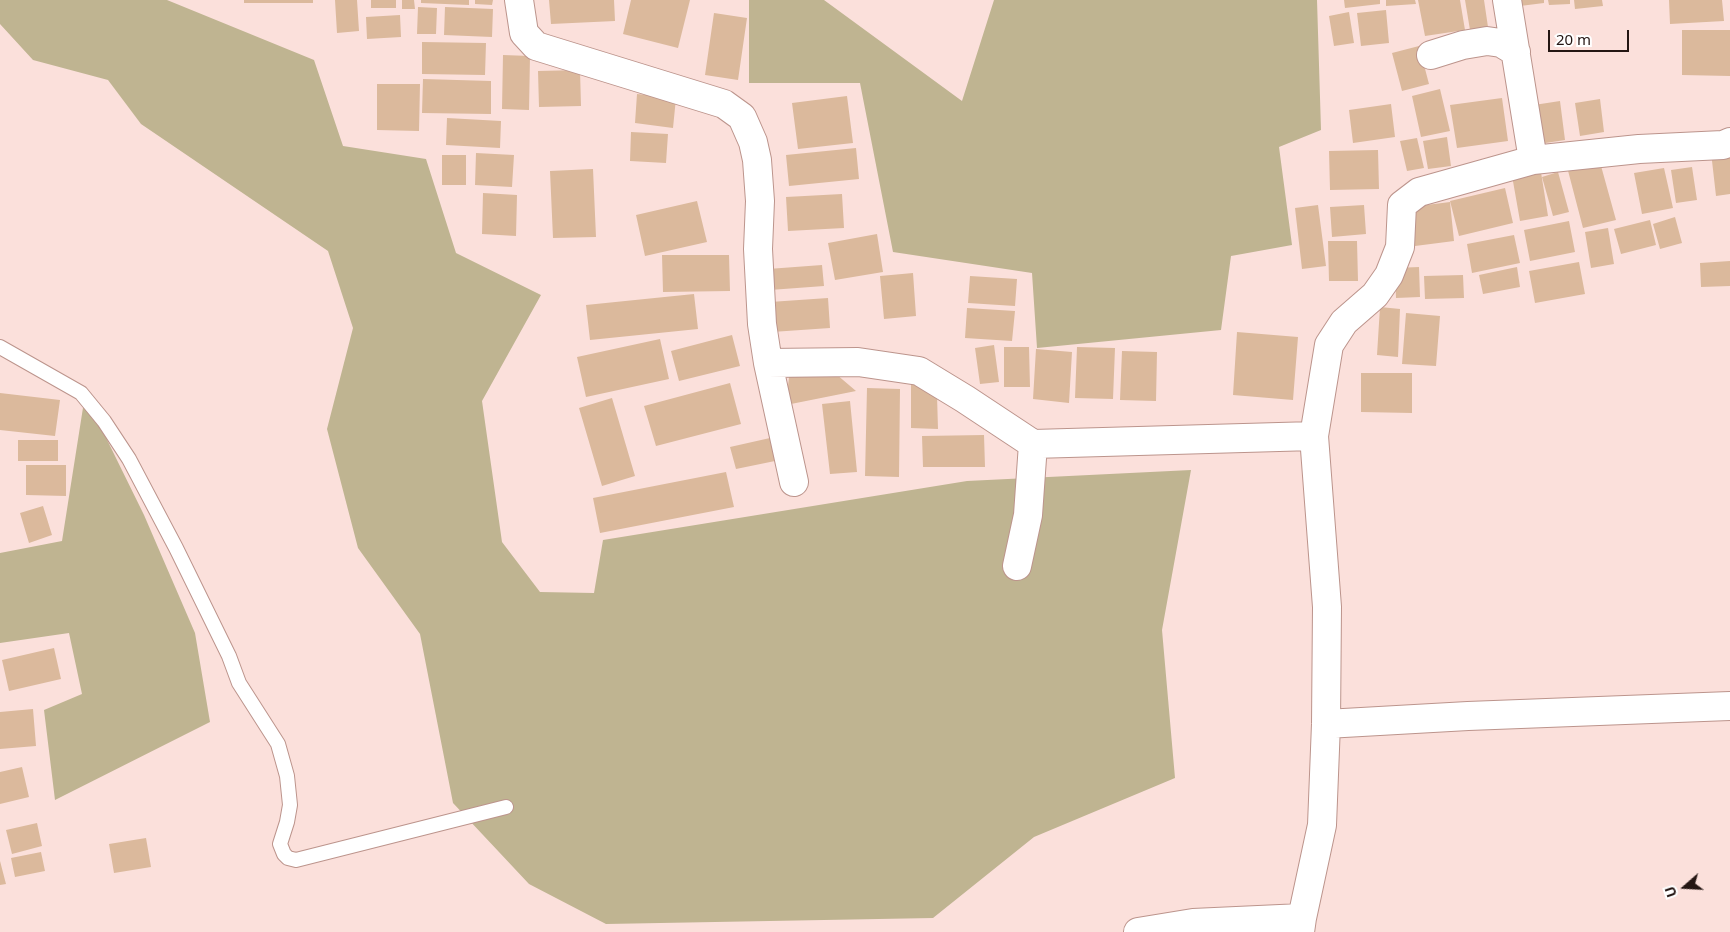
<!DOCTYPE html>
<style>
body{margin:0}
#map{position:relative;width:1730px;height:932px;overflow:hidden;background:#fbe0db;font-family:"Noto Sans",sans-serif}
canvas{display:block}
.north{position:absolute;left:1660px;top:862px;width:50px;height:50px;-webkit-text-stroke:4px #fff;paint-order:stroke;rotate:251deg;font-size:14px;font-weight:700;line-height:20px;text-align:center;color:#241613}
.north::after{content:'';display:block;margin:auto;width:18px;height:22px;background:#241613;clip-path:polygon(50% 0,100% 100%,50% 72%,0 100%)}
.scale{position:absolute;left:1548px;top:30px;width:81px;height:22px;box-sizing:border-box;border:2px solid #241613;border-top:0;padding-left:6px;font-size:15px;line-height:18px;white-space:nowrap;color:#241613;-webkit-text-stroke:4px #fff;paint-order:stroke}
</style>
<div id="map">
<canvas width="1730" height="932"></canvas>
<div class="north">U</div>
<div class="scale">20 m</div>
</div>
<script>
const ctx = document.querySelector('canvas').getContext('2d');
ctx.lineJoin = 'round';
function paint(path, color) { ctx.fillStyle = color; ctx.fill(path, 'evenodd'); }
const shape = rows => new Path2D(rows.map(r => 'M' + r).join(''));
function strokePath(path, color, width, dash) { ctx.strokeStyle = color; ctx.lineWidth = width; ctx.lineCap = dash ? 'butt' : 'round'; ctx.setLineDash(dash || []); ctx.stroke(path); }
paint(shape([
 [0,0,167,0,314,60,343,146,426,159,456,253,541,295,482,401,502,542,540,592,594,593,603,540,967,481,1191,470,1162,630,1175,778,1034,837,933,918,606,924,529,884,453,803,420,634,358,548,327,429,353,328,328,251,141,124,108,80,33,60,0,24],
 [749,0,824,0,962,101,994,0,1317,0,1321,130,1279,147,1292,245,1231,256,1221,330,1037,348,1032,273,893,252,860,83,749,83],
 [85,395,144,515,195,633,210,722,55,800,44,710,82,694,69,633,0,643,0,553,62,541]
]), '#bfb491');
paint(shape([
 [244,0,313,0,313,3,244,3],
 [335,0,357,0,359,31,337,33],
 [371,0,396,0,396,8,371,8],
 [402,0,414,0,415,9,402,9],
 [421,0,469,0,469,5,421,3],
 [475,0,493,0,492,5,475,4],
 [549,0,614,0,615,21,551,24],
 [631,0,690,0,678,48,623,34],
 [1344,0,1380,0,1380,4,1345,8],
 [1386,0,1415,0,1416,4,1386,6],
 [1418,0,1460,0,1465,30,1425,36],
 [1465,0,1484,0,1488,27,1470,30],
 [1511,0,1544,0,1544,3,1512,7],
 [1548,0,1570,0,1570,4,1549,5],
 [1574,0,1602,0,1603,6,1575,9],
 [1669,0,1722,0,1724,21,1670,24],
 [418,7,437,8,436,34,417,34],
 [445,7,493,9,492,37,444,35],
 [1386,10,1389,43,1361,46,1357,13],
 [1349,12,1354,43,1334,46,1329,16],
 [714,13,747,18,738,80,705,75],
 [400,15,401,37,367,39,366,17],
 [1682,30,1730,30,1730,76,1682,75],
 [422,42,486,43,485,75,422,74],
 [1419,46,1429,84,1402,91,1392,53],
 [503,55,530,56,529,110,502,109],
 [580,70,581,106,539,107,538,71],
 [423,79,491,81,491,114,422,113],
 [377,84,420,84,419,131,377,130],
 [1440,89,1450,131,1421,137,1412,96],
 [637,94,676,98,673,128,635,123],
 [847,96,853,143,798,149,792,103],
 [1502,98,1508,141,1457,148,1450,105],
 [1600,99,1604,132,1580,136,1575,103],
 [1560,101,1565,140,1539,144,1534,105],
 [1391,104,1395,137,1353,143,1349,110],
 [447,118,501,121,500,148,446,145],
 [631,132,668,134,666,163,630,161],
 [1447,137,1451,166,1428,169,1423,141],
 [1417,138,1424,168,1407,171,1400,141],
 [856,148,859,179,789,186,786,155],
 [1378,150,1379,189,1330,190,1329,151],
 [1730,150,1730,194,1716,196,1711,152],
 [476,153,514,155,512,187,475,185],
 [442,155,466,155,466,185,442,185],
 [1598,155,1616,220,1583,228,1566,163],
 [1540,166,1548,216,1520,221,1511,170],
 [1692,167,1697,200,1676,203,1671,170],
 [1664,168,1673,208,1642,214,1634,173],
 [593,169,596,237,553,238,550,171],
 [1558,172,1569,212,1553,216,1542,177],
 [1505,188,1513,223,1459,236,1450,201],
 [483,193,517,195,516,236,482,234],
 [842,194,844,228,788,231,786,197],
 [697,201,707,242,645,256,636,215],
 [1450,202,1454,241,1415,246,1411,207],
 [1318,205,1326,266,1302,269,1295,208],
 [1364,205,1366,234,1332,237,1330,207],
 [1675,217,1682,243,1660,249,1653,224],
 [1650,220,1656,245,1621,254,1614,229],
 [1569,221,1575,252,1530,261,1524,230],
 [1608,228,1614,264,1591,268,1585,232],
 [877,234,883,272,835,280,828,243],
 [1514,235,1520,263,1472,273,1467,244],
 [1328,241,1357,241,1358,281,1329,281],
 [662,255,729,255,730,291,663,292],
 [1730,261,1730,286,1701,287,1700,263],
 [1579,262,1585,294,1535,303,1529,271],
 [822,265,824,286,770,290,768,269],
 [1419,267,1420,297,1396,298,1395,268],
 [1517,267,1520,287,1483,294,1479,275],
 [913,273,916,316,884,319,880,276],
 [1463,275,1464,298,1425,299,1424,276],
 [970,276,1017,279,1015,306,968,303],
 [694,294,698,329,590,340,586,305],
 [828,298,830,328,772,332,770,302],
 [1380,307,1400,309,1398,357,1377,355],
 [967,308,1015,311,1012,341,965,338],
 [1406,313,1440,316,1436,366,1402,364],
 [1237,332,1298,337,1293,400,1233,395],
 [732,335,740,366,679,381,671,351],
 [660,339,669,379,586,397,577,357],
 [994,345,999,382,980,384,975,348],
 [1004,347,1029,347,1030,387,1004,387],
 [1077,347,1115,348,1113,399,1075,398],
 [1036,349,1072,352,1069,403,1033,399],
 [1122,351,1157,352,1156,401,1120,400],
 [1361,373,1412,373,1412,413,1361,412],
 [836,374,856,391,786,405,789,377],
 [911,379,937,395,938,429,911,428],
 [730,383,741,424,656,446,644,406],
 [867,388,900,389,899,477,865,476],
 [0,393,60,400,55,436,0,430],
 [612,398,635,476,602,486,579,408],
 [850,401,857,472,830,474,822,404],
 [984,435,985,467,923,467,922,436],
 [770,438,775,461,736,469,730,447],
 [18,440,58,440,58,461,18,461],
 [26,465,66,465,66,496,26,495],
 [726,472,734,507,600,533,593,498],
 [43,506,52,535,29,543,20,513],
 [54,648,61,679,9,691,2,660],
 [33,709,36,746,0,749,0,712],
 [22,767,29,797,0,804,0,772],
 [37,823,42,846,12,854,6,830],
 [146,838,151,867,114,873,109,844],
 [41,852,45,871,15,877,11,858],
 [0,861,6,884,0,885]
]), '#dbb99c');
const service = shape([
 [0,347,81,393,104,421,129,459,176,548,229,656,239,683,278,744,287,776,290,805,287,822,280,844,284,854,288,858,296,860,506,807]
]);
const minor = shape([
 [519,0,524,33,536,46,724,104,742,117,753,142,757,160,760,201,758,249,762,324,768,363,858,362,919,371,965,399,1033,444,1314,436],
 [1507,0,1533,160],
 [1431,55,1463,45,1487,41,1501,43,1516,52],
 [768,363,794,482],
 [1017,566,1028,515,1033,444],
 [1326,724,1468,716,1730,706],
 [1138,932,1193,923,1302,918],
 [1300,932,1302,918,1322,825,1326,724,1327,607,1314,436,1329,345,1344,322,1375,295,1389,275,1400,247,1402,205,1419,192,1533,160,1639,149,1723,145,1730,142]
]);
strokePath(service, '#bc948c', 16);
strokePath(minor, '#bc948c', 30);
strokePath(service, '#fff', 14);
strokePath(minor, '#fff', 28);
</script>
